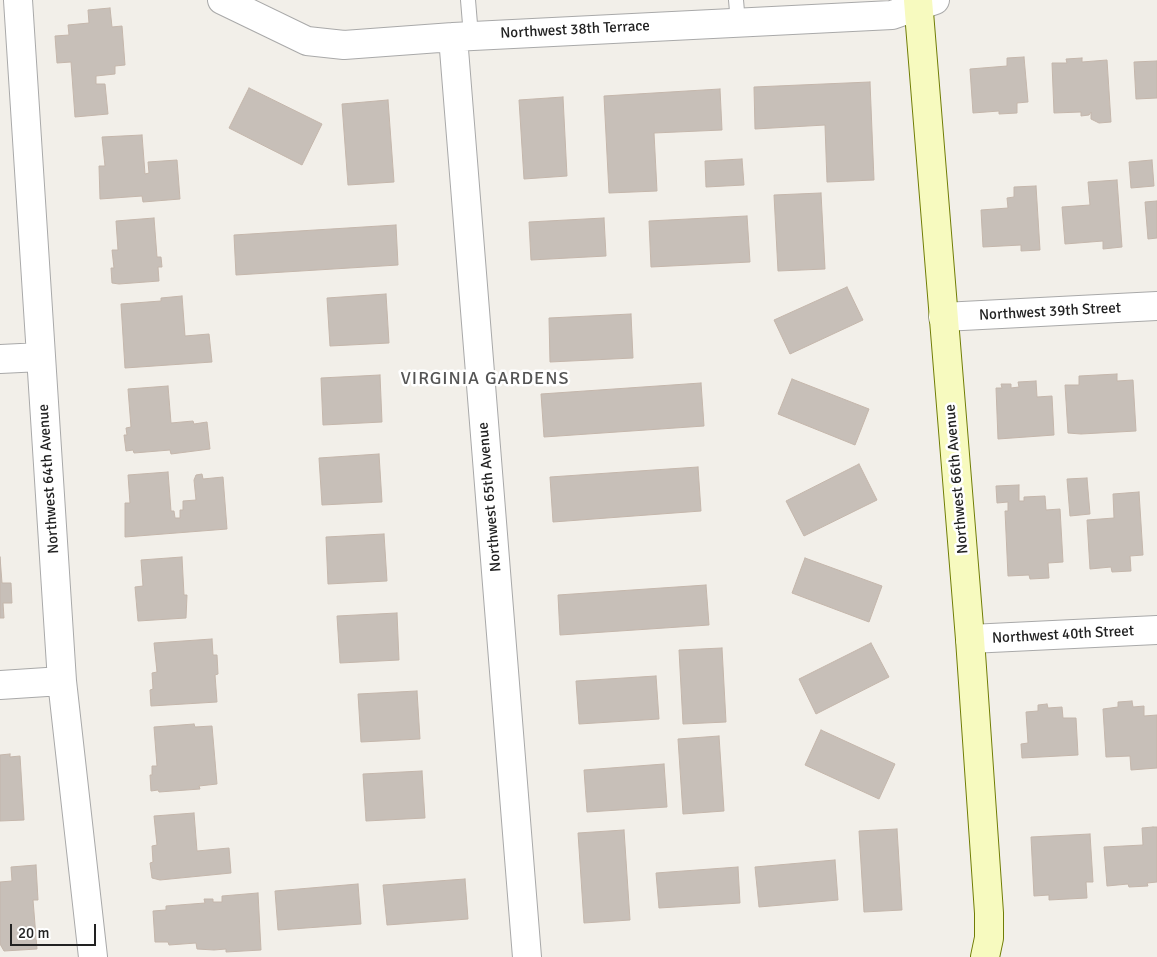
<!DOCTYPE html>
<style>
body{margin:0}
#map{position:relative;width:1157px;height:957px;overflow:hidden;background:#f2efe9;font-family:Signika,sans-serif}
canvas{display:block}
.scale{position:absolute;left:10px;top:924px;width:86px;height:22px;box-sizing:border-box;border:2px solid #222;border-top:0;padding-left:6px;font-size:15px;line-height:18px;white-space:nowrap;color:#222;-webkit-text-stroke:4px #fff;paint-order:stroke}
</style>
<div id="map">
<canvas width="1157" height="957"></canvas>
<div class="scale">20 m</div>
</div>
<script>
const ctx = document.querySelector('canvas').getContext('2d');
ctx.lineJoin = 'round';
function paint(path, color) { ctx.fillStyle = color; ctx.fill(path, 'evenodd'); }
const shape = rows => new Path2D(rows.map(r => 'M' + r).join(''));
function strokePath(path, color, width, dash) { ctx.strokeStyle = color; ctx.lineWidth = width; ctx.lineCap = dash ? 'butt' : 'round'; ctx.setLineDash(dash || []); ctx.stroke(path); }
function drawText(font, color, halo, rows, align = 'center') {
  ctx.font = font + ' Signika,sans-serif'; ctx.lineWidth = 5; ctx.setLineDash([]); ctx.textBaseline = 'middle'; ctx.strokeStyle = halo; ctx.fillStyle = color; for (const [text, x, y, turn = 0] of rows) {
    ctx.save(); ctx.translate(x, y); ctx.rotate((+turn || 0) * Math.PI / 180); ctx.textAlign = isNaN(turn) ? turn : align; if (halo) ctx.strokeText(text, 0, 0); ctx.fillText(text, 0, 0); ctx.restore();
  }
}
const building = shape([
 [110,8,112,27,122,26,125,65,115,66,115,74,96,76,96,84,105,84,108,114,75,117,71,62,57,63,55,36,69,35,68,25,89,23,88,10,110,8],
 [1024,57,1028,102,1017,103,1017,113,999,114,999,111,973,113,970,69,1007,66,1007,58,1024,57],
 [1082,58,1082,62,1107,60,1111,122,1099,123,1091,119,1091,112,1089,115,1081,116,1081,112,1054,113,1052,63,1067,63,1066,59,1082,58],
 [1157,61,1157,98,1136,99,1134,62,1157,61],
 [870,82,874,180,827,182,825,125,755,129,754,87,870,82],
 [249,88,322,124,302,165,229,128,249,88],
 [720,89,722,130,654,133,657,191,609,193,604,96,720,89],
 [563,97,567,176,524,179,519,100,563,97],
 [388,100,394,182,348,185,342,104,388,100],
 [142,135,145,174,149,173,148,162,177,160,180,199,143,202,142,196,100,199,99,166,105,166,102,137,142,135],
 [742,159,744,185,706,187,705,161,742,159],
 [1152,160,1154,186,1131,188,1129,162,1152,160],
 [1117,180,1122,247,1103,249,1103,241,1065,244,1062,207,1090,205,1088,182,1117,180],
 [1036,186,1040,250,1021,251,1021,245,983,247,981,210,1008,208,1007,198,1014,197,1014,187,1036,186],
 [821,193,825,269,778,271,774,195,821,193],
 [1157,201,1157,238,1148,239,1145,202,1157,201],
 [747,216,750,262,651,267,649,221,747,216],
 [154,218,157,257,161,257,162,267,158,267,159,281,119,284,112,283,111,268,114,268,112,250,118,250,116,221,154,218],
 [604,218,606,256,531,260,529,222,604,218],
 [396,225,398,265,236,275,234,235,396,225],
 [847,287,863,320,790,354,774,320,847,287],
 [386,294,389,343,330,346,327,298,386,294],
 [182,296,185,336,209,334,212,362,125,368,121,304,161,301,161,298,182,296],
 [631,314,633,358,550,362,549,318,631,314],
 [1117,374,1117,381,1133,380,1136,431,1081,434,1068,433,1065,385,1079,385,1079,376,1117,374],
 [380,375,382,422,323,425,321,378,380,375],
 [792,379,869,409,855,445,778,414,792,379],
 [1036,381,1037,397,1052,396,1054,435,998,439,996,388,1002,388,1001,384,1011,384,1011,388,1019,387,1018,382,1036,381],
 [701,383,704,426,544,437,541,394,701,383],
 [168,386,171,423,193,421,194,424,207,422,210,449,171,454,170,450,134,453,133,450,126,451,124,435,127,435,126,428,131,427,128,389,168,386],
 [379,454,382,502,322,505,319,458,379,454],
 [859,464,877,500,804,536,786,501,859,464],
 [698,467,701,511,553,522,550,477,698,467],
 [168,472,171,511,174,511,175,518,180,518,180,510,183,510,183,501,196,500,194,480,196,475,202,474,203,479,223,477,227,529,125,537,125,503,130,503,128,475,168,472],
 [1087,478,1090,514,1070,516,1067,479,1087,478],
 [1019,485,1019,501,1024,501,1024,497,1045,496,1046,510,1060,509,1063,562,1048,563,1049,578,1030,579,1029,575,1008,576,1005,511,1008,511,1008,502,997,503,996,486,1019,485],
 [1139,492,1143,555,1130,556,1131,571,1112,572,1111,567,1090,569,1087,520,1114,518,1113,494,1139,492],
 [384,534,387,581,328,584,326,537,384,534],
 [0,557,2,583,11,583,12,603,3,603,4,618,0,618,0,557],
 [182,557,184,595,187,595,186,618,138,621,135,587,143,586,141,560,182,557],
 [805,558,882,586,869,622,792,593,805,558],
 [706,585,709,625,560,635,558,595,706,585],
 [397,613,399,660,340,663,337,616,397,613],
 [212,639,213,655,217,655,218,674,215,675,217,702,151,706,150,690,153,689,152,673,157,672,154,643,212,639],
 [871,643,889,677,816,714,799,679,871,643],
 [722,648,726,722,683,724,679,650,722,648],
 [656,676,659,719,579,724,576,681,656,676],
 [417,691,420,739,361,742,358,694,417,691],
 [1132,701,1133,707,1144,706,1144,716,1157,715,1157,768,1131,770,1130,756,1106,757,1103,709,1118,707,1118,702,1132,701],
 [1047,704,1048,708,1062,707,1063,718,1076,718,1078,755,1022,758,1021,744,1028,743,1026,712,1038,711,1038,705,1047,704],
 [194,724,195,727,212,726,217,784,199,786,200,789,159,792,158,790,151,791,150,775,152,775,152,766,157,766,154,727,194,724],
 [821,730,895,764,879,799,805,765,821,730],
 [719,736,724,811,683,814,678,739,719,736],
 [10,754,10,757,20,756,24,820,0,821,0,755,10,754],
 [664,764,667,807,587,812,584,770,664,764],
 [422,771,425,818,366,821,363,774,422,771],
 [194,813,197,851,229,848,231,873,160,880,152,878,150,863,153,862,152,846,157,845,154,816,194,813],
 [1153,827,1157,827,1157,882,1147,883,1148,886,1129,887,1128,884,1107,886,1104,847,1143,845,1142,828,1153,827],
 [897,829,902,910,864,912,859,831,897,829],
 [624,830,630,920,584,923,578,833,624,830],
 [1090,834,1093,882,1086,882,1087,898,1049,900,1049,895,1034,896,1031,837,1090,834],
 [835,860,838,900,759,907,755,867,835,860],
 [36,865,38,900,33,900,37,949,4,951,0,944,0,882,12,881,11,867,36,865],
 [738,867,740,903,659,908,656,873,738,867],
 [465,879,468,919,387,925,383,885,465,879],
 [358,884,361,924,278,930,275,891,358,884],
 [258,893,261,950,226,952,226,949,214,950,197,949,196,943,169,945,168,942,155,942,153,911,166,910,166,906,205,903,204,899,213,899,213,902,222,902,222,896,258,893]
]);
paint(building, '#c7bfb8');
strokePath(building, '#c4b6ab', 1);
const lane = shape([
 [468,0,471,36],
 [736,0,738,23]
]);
const street = shape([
 [18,0,62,681,93,957],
 [222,0,307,41,344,45,453,37,892,15,935,0],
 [453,37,527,957],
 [943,317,1157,306],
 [0,359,41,357],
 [970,639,1157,630],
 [0,685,62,681]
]);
const secondary = shape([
 [918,0,970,639,989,913,989,938,985,957]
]);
strokePath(lane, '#a9a9a9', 16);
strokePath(street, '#a9a9a9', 30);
strokePath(secondary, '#707d05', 30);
strokePath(lane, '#fff', 14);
strokePath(street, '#fff', 28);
strokePath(secondary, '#f7fabf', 28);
drawText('15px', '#222', '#fff', [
 ["Northwest 38th Terrace",575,30,-3],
 ["Northwest 39th Street",1050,312,-3],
 ["Northwest 64th Avenue",49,479,-94],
 ["Northwest 66th Avenue",957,479,-95],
 ["Northwest 65th Avenue",490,497,-95],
 ["Northwest 40th Street",1063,635,-3]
]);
ctx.letterSpacing = '1px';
drawText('18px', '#555', '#fff', [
 ["VIRGINIA GARDENS",485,379]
]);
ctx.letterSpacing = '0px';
</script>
